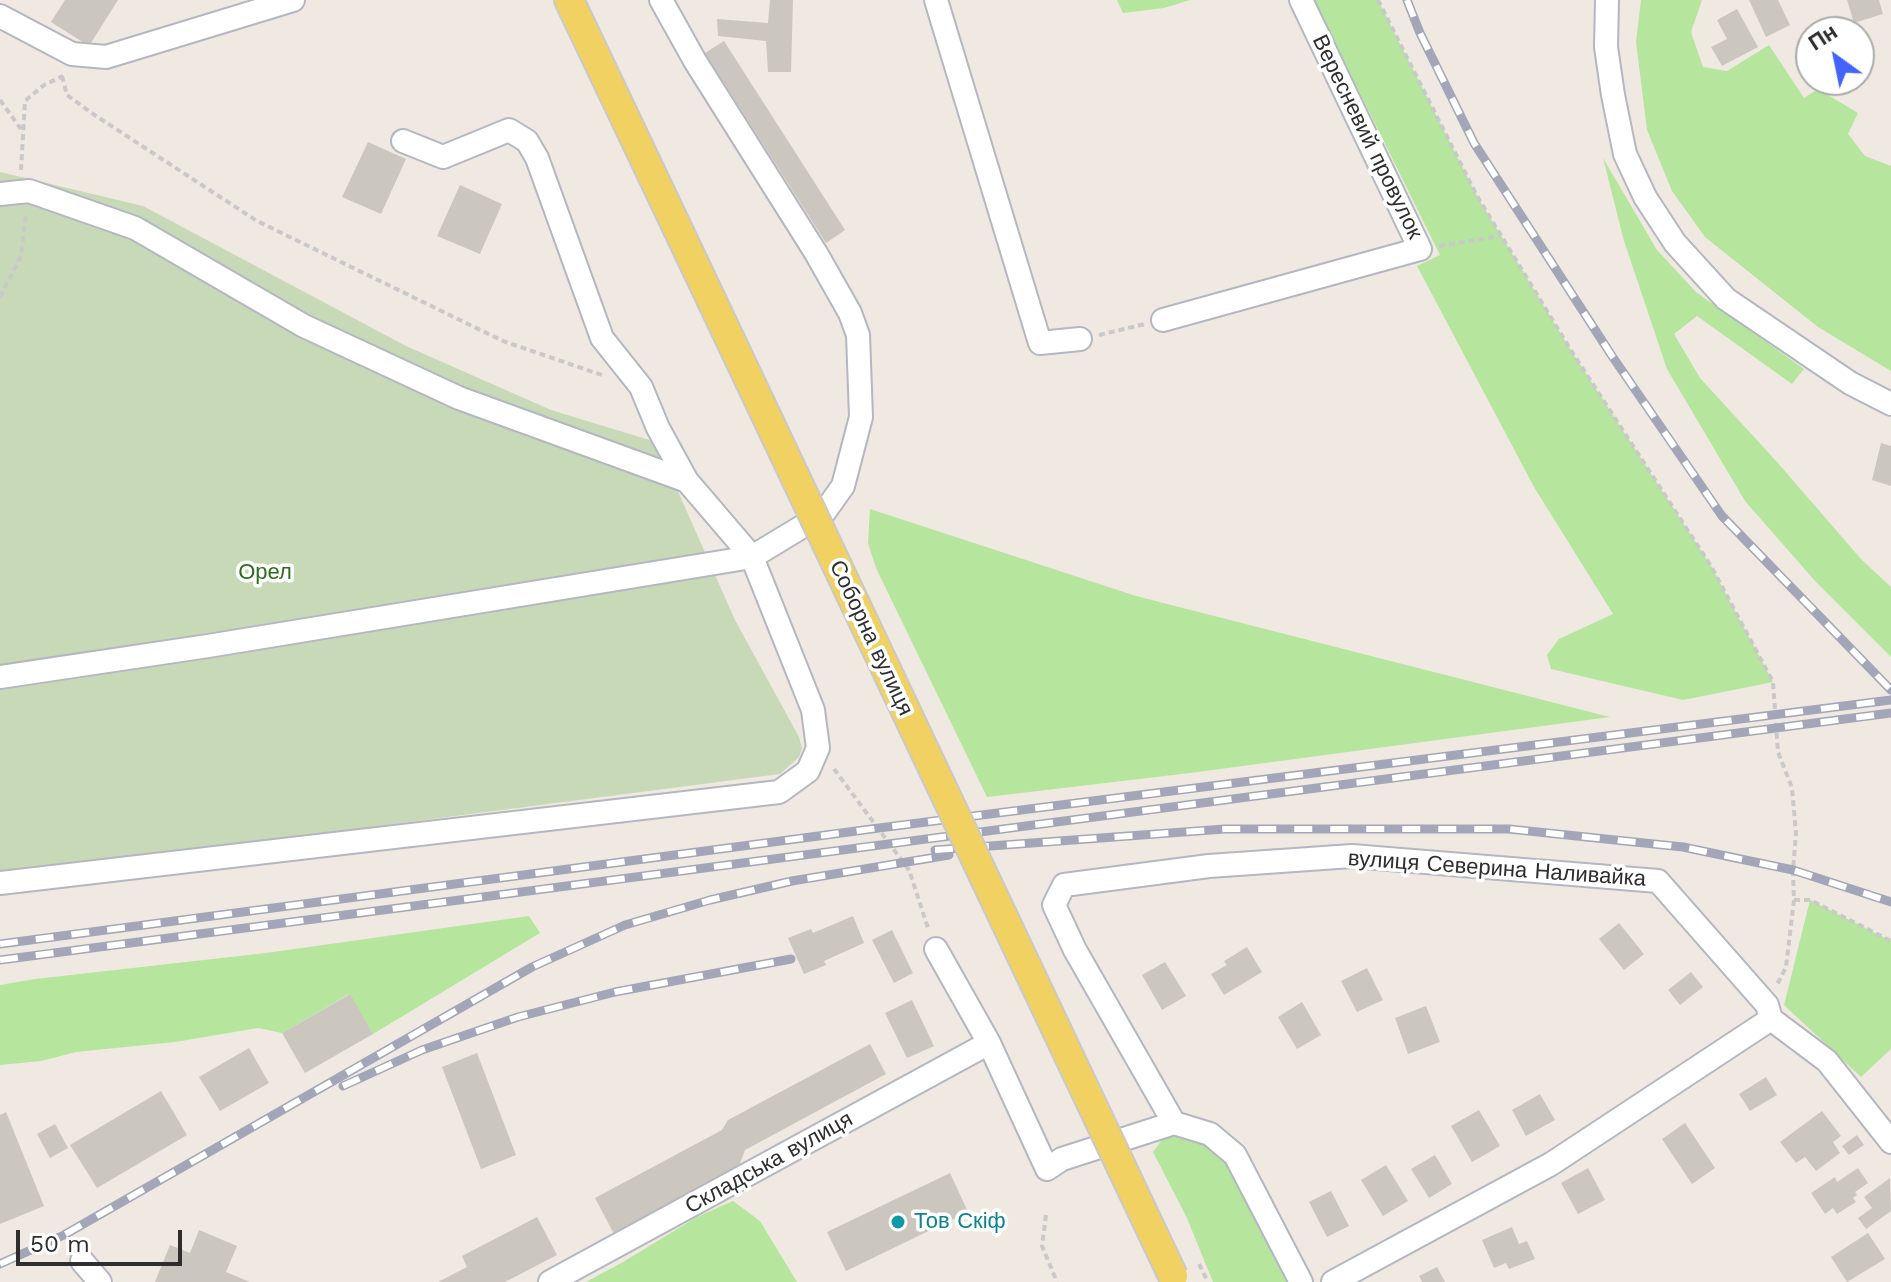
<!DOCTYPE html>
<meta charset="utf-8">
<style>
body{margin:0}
#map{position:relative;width:1891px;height:1282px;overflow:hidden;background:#efe9e1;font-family:"Work Sans",sans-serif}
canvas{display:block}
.north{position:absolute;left:1795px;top:16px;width:80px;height:80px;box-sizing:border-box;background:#fff;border:2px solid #ababab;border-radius:50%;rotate:327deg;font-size:22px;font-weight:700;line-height:32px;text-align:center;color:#2e2e2e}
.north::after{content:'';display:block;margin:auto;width:28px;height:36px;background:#4264fb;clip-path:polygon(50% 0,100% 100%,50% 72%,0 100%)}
.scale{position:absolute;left:16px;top:1230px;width:166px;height:36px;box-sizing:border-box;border:4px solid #2e2e2e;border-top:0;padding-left:10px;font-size:24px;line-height:28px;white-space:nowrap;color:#2e2e2e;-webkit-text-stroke:6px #fff;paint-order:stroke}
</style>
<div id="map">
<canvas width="1891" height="1282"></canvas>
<div class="north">Пн</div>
<div class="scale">50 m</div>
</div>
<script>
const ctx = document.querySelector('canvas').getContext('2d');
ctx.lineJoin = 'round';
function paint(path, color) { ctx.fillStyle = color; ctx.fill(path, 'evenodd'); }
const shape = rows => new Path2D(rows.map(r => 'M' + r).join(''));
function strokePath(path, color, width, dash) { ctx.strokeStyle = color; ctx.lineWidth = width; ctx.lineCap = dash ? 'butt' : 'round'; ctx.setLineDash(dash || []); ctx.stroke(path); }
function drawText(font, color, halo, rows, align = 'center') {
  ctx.font = font + ' "Work Sans",sans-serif'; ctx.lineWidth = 7; ctx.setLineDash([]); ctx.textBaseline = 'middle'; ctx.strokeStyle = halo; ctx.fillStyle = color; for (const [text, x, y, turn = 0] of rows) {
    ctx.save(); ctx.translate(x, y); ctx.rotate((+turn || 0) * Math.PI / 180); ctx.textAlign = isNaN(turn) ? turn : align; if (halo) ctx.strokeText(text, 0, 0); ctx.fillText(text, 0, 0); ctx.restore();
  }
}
paint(shape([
 [1117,0,1190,0,1164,8,1123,13],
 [1314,0,1378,0,1477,196,1572,352,1711,566,1773,682,1683,700,1551,669,1547,655,1559,639,1613,614,1534,487,1417,266,1440,255],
 [1641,0,1702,0,1691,32,1703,67,1727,71,1769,45,1804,98,1818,89,1858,113,1848,134,1865,156,1891,166,1891,371,1818,327,1705,237,1672,191,1647,130,1636,42],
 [1603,158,1657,250,1696,292,1804,369,1792,384,1697,316,1674,334,1700,378,1777,462,1861,559,1891,587,1891,657,1816,582,1745,501,1667,369,1624,241],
 [870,509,1136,596,1610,717,1190,773,987,797,876,568,868,543],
 [1810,900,1891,941,1891,1049,1861,1077,1784,1005],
 [529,916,540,933,373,1034,349,994,282,1033,258,1028,175,1042,76,1052,41,1061,0,1065,0,985,35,979,266,953],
 [1174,1123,1210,1134,1301,1282,1213,1282,1187,1218,1153,1152],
 [733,1201,760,1221,797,1282,586,1282,623,1262,697,1217]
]), '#b6e59e');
paint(shape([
 [0,172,143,206,406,346,551,410,656,442,735,620,799,737,802,748,799,757,780,774,0,875]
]), '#c8d9b8');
paint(shape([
 [65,0,118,0,89,46,51,22],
 [770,0,793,0,791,72,768,72,766,41,718,36,717,19,768,23],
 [1749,0,1778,0,1790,25,1766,37],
 [1847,0,1879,0,1883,14,1854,23],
 [1737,9,1758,47,1722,66,1711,47,1727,39,1717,20],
 [724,41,845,230,826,243,705,53],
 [368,142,406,159,381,214,342,197],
 [460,185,502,204,480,254,437,236],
 [1881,443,1891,446,1891,486,1872,480],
 [853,916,864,943,824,961,826,965,804,974,788,938,811,929,813,933],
 [1619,923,1644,954,1624,970,1599,939],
 [892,930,913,973,894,983,872,940],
 [1247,947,1262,972,1224,995,1211,974,1227,965,1224,961],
 [1165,962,1186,996,1162,1010,1142,975],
 [1367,968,1383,1000,1357,1012,1341,981],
 [1691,972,1703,987,1680,1005,1668,990],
 [350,994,373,1034,305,1073,282,1033],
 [912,1000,934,1046,907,1058,885,1013],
 [1302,1002,1321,1035,1297,1049,1278,1017],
 [1426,1006,1440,1042,1408,1054,1395,1018],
 [870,1044,886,1074,745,1150,739,1166,614,1234,595,1198,722,1130,728,1120],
 [249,1048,269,1083,220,1111,199,1077],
 [477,1053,516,1155,481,1169,442,1067],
 [1766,1077,1777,1095,1750,1111,1739,1094],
 [161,1091,187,1135,97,1188,70,1145],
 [1540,1094,1555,1120,1526,1136,1512,1110],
 [1479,1110,1500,1146,1472,1162,1451,1126],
 [1822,1111,1841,1136,1833,1142,1840,1153,1816,1171,1805,1157,1796,1163,1780,1142],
 [6,1112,44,1206,0,1224,0,1115],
 [1685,1123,1715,1168,1692,1184,1662,1139],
 [55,1124,68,1148,50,1158,37,1134],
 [1857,1135,1864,1145,1849,1155,1842,1146],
 [1435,1155,1452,1184,1429,1198,1411,1169],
 [1386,1165,1408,1201,1383,1216,1361,1180],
 [1588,1168,1605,1200,1578,1214,1561,1183],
 [1858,1168,1868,1183,1855,1192,1857,1195,1853,1198,1856,1202,1837,1214,1833,1208,1825,1214,1811,1193,1835,1177,1837,1182],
 [950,1173,968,1212,846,1271,827,1232],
 [1890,1178,1891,1211,1866,1229,1858,1218,1872,1208,1864,1197],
 [1331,1191,1349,1226,1327,1237,1309,1202],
 [537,1217,557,1255,505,1282,438,1282,467,1267,462,1256],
 [1512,1227,1519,1244,1527,1241,1535,1259,1509,1269,1506,1263,1494,1268,1482,1240],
 [199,1230,237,1246,226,1272,250,1282,155,1282,170,1245,190,1253],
 [1868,1233,1885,1259,1847,1282,1831,1257],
 [1437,1267,1445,1282,1422,1282,1419,1276]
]), '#cbc7bf');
const minor = shape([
 [936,0,1040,343,1080,339],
 [1607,0,1606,47,1613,95,1625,154,1645,197,1675,243,1726,299,1850,383,1891,404],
 [0,16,72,54,106,57,293,0],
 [0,194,29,191,135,228,304,326,459,398,687,481],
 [1163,320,1420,249,1301,0],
 [0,677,208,646,752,557,823,514,843,486,861,417,858,335,850,313,816,253,695,61,661,0],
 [0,883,779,792,808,771,818,748,813,710,752,557,687,481,658,428,641,387,602,338,537,158,527,141,509,130,443,157,403,141],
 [936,949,989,1043,1047,1169,1062,1159,1174,1123,1210,1134,1235,1155,1301,1282],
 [1174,1123,1075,950,1054,905,1064,885,1209,866,1352,856,1658,881,1767,1005,1771,1019,1827,1061,1891,1142],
 [82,1261,100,1282],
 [550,1282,989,1043],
 [1333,1282,1551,1164,1771,1019]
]);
const major = shape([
 [569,0,711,299]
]);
strokePath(minor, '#b4b7c1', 26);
strokePath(major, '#c9c9c9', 32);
strokePath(shape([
 [1378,0,1477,196,1572,352,1711,566,1773,682,1778,752,1792,788,1796,833,1793,870,1794,900,1786,967,1777,985],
 [62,76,67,95,93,114,257,221,503,341,602,375],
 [0,100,21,129],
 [21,170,25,101,44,85,63,76],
 [1439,246,1501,236],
 [0,297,21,256,26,213],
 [1099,335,1145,324],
 [834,769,909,870,928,928],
 [1794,900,1810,900,1891,941],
 [1046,1215,1042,1246,1057,1282],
 [1199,1264,1208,1282]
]), '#c9c9c9', 4, [6, 4]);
strokePath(minor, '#fff', 22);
strokePath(major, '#f2d163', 28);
const rail = shape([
 [1407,0,1420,33,1474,143,1612,356,1722,516,1891,690],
 [935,850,1225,829,1509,829,1683,847,1793,870,1891,902],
 [0,944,879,828,1891,700],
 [0,960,1891,713],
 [343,1086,422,1050,518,1017,615,992,791,959],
 [0,1264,64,1235,532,967,625,925,710,900,792,881,949,855]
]);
strokePath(rail, '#a3a6b8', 9);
strokePath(rail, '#fff', 6, [18]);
const majorBridge = shape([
 [711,299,1173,1276]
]);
strokePath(majorBridge, '#c9c9c9', 32, []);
strokePath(majorBridge, '#f2d163', 28);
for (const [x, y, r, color] of [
 [898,1222,8,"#0f9aa8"]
]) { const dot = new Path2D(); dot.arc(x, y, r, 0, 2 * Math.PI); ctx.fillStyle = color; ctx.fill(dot); strokePath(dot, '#fff', 3); }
drawText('22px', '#2e2e2e', '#fff', [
 ["Вересневий провулок",1367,137,64],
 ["Соборна вулиця",871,638,65],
 ["вулиця Северина Наливайка",1497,869,4],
 ["Складська вулиця",769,1163,-29]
]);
drawText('22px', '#2c6e1b', '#fff', [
 ["Орел",265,573]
]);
drawText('22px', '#0d838f', '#fff', [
 ["Тов Скіф",914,1222]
], 'left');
</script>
